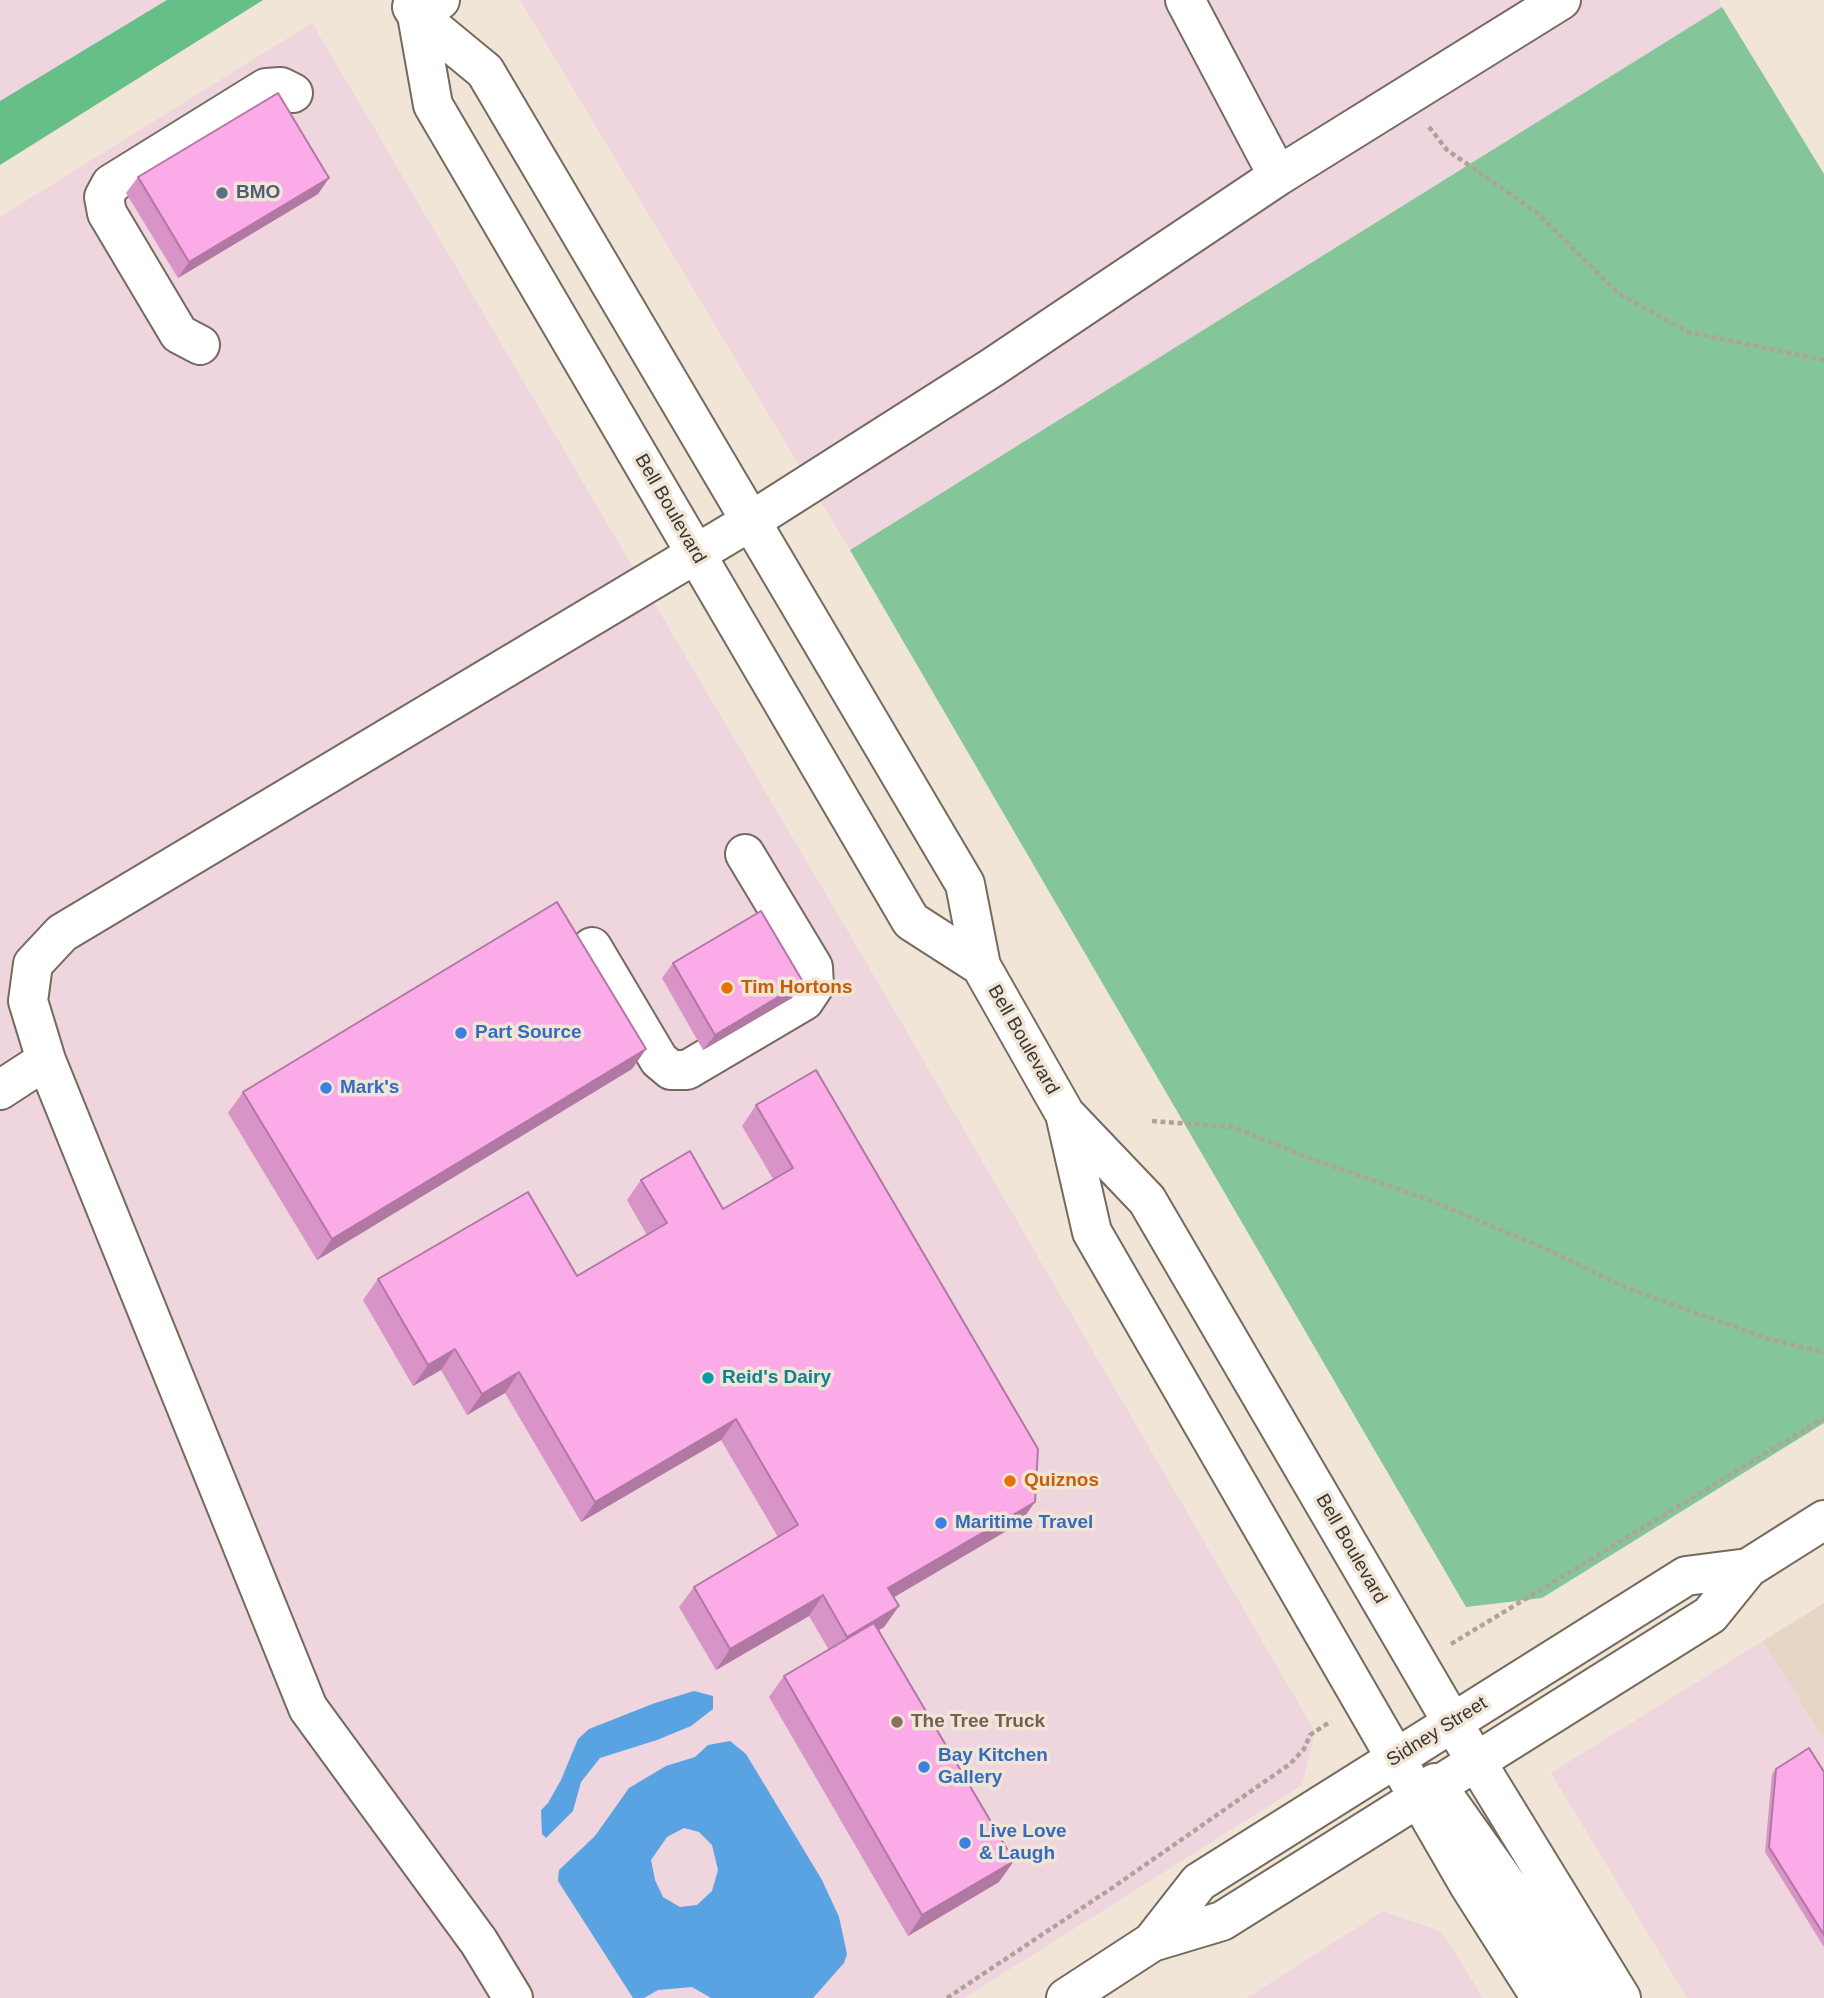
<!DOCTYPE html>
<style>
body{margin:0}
canvas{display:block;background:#f0e5d6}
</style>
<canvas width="1824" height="1998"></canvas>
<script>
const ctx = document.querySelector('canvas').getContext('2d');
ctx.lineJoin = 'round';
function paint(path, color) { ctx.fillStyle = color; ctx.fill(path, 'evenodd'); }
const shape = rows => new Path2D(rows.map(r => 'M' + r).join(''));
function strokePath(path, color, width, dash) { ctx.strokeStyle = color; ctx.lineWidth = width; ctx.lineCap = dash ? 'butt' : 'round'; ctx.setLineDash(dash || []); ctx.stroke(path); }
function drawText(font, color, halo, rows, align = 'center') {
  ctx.font = font + ' Arial,sans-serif'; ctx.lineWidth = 7; ctx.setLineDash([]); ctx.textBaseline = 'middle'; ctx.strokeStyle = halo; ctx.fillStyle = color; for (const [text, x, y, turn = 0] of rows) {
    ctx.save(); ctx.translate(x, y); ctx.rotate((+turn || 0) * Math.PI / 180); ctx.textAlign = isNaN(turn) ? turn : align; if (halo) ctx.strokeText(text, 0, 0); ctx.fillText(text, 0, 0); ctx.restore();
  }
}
paint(shape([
 [0,0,203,0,0,123],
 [520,0,1718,0,1722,7,850,550],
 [312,23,877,981,1315,1732,1302,1785,964,1998,0,1998,0,217],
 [1763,1641,1824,1740,1824,1998,1687,1998,1551,1773],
 [1383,1911,1442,1932,1483,1998,1247,1998]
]), '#eed5de');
paint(shape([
 [1824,1603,1824,1740,1763,1641]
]), '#e7d6c5');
paint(shape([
 [1722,7,1824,174,1824,1423,1542,1598,1466,1607,850,550]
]), '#84c59a');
paint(shape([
 [167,0,263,0,0,165,0,101]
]), '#66bf87');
paint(shape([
 [694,1691,713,1696,713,1709,691,1726,657,1740,600,1758,581,1782,573,1811,546,1838,542,1834,541,1810,548,1803,561,1780,578,1739,589,1729,655,1703],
 [730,1741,746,1754,822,1880,839,1917,847,1954,844,1963,813,1998,711,1998,692,1987,658,1990,644,1998,633,1998,558,1881,559,1870,595,1836,629,1788,666,1766,695,1757,708,1745],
 [684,1828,699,1832,712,1845,718,1870,712,1891,697,1905,680,1907,663,1897,655,1880,651,1860,667,1837]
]), '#5aa3e3');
const minor = shape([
 [1185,0,1278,176],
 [417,15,440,0],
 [200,345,179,334,107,213,104,197,111,184,266,88,281,87,293,93],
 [592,947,659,1060,671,1070,687,1070,804,1001,814,986,813,967,745,854],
 [0,1090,46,1060],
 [513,1998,479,1942,308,1708,46,1060,28,1001,33,964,62,933,751,521,993,367,1278,176,1561,0]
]);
const major = shape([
 [412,7,417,15,433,105,911,921,981,966],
 [417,15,485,71,965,884,981,966,1065,1114,1147,1200,1452,1722,1621,1998],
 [1065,1114,1092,1232,1469,1885,1541,1998],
 [1435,1783,1510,1889,1580,1998],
 [1152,1942,1199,1882,1686,1576,1748,1568],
 [1066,1998,1152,1942,1222,1921,1710,1615,1748,1568,1824,1520]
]);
strokePath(minor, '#746a5d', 42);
strokePath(major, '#746a5d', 42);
strokePath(shape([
 [1429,127,1447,150,1536,212,1618,293,1688,332,1824,360],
 [1152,1121,1232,1127,1309,1158,1429,1200,1544,1248,1624,1287,1766,1338,1824,1353],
 [1451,1644,1824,1418],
 [947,1998,1112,1888,1290,1764,1304,1749,1310,1735,1331,1721]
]), '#aca498', 4.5, [5, 3.5]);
strokePath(minor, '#fff', 38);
strokePath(major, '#fff', 38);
paint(shape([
 [138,177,329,178,318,194,178,278,126,193],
 [673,963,792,998,703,1050,662,978],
 [646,1049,632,1069,317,1260,228,1113,243,1092],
 [756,1105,1020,1523,894,1597,899,1606,884,1627,879,1630,999,1882,908,1936,769,1697,784,1676,829,1650,809,1616,716,1670,679,1607,694,1587,778,1537,721,1440,581,1522,505,1393,467,1415,441,1370,413,1386,363,1300,378,1279,577,1276,647,1235,627,1200,641,1180,723,1209,773,1179,742,1126],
 [1776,1769,1824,1772,1824,1947,1765,1852,1772,1774]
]), '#d893c7');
paint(shape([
 [329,178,318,194,178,278,189,262],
 [803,982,792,998,703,1050,715,1035],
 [646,1049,632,1069,317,1260,332,1239],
 [455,1349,441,1370,413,1386,428,1365],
 [519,1372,505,1393,467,1415,482,1394],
 [736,1419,721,1440,581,1522,595,1502],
 [1035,1502,1020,1523,874,1609,888,1588],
 [823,1595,809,1616,716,1670,730,1649],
 [899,1606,884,1627,833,1658,847,1637],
 [1014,1861,999,1882,908,1936,922,1915]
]), '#b078a2');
const building = shape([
 [278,93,329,178,189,262,138,177,278,93],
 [557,902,646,1049,332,1239,243,1092,557,902],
 [761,911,803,982,715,1035,673,963,761,911],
 [816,1070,1038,1449,1035,1502,888,1588,899,1606,847,1637,823,1595,730,1649,694,1587,798,1525,736,1419,595,1502,519,1372,482,1394,455,1349,428,1365,378,1279,528,1192,577,1276,667,1223,641,1180,690,1151,723,1209,793,1168,756,1105,816,1070],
 [874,1623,1014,1861,922,1915,784,1676,874,1623],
 [1809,1748,1824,1772,1824,1935,1769,1847,1776,1769,1809,1748]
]);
paint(building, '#fbabe7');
strokePath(building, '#b078a2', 2);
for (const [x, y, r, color] of [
 [222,193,7,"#5c6f8a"],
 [727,988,7,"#e8710a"],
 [461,1033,7,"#3f7fe0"],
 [326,1088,7,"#3f7fe0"],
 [708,1378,7,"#0f9aa8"],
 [1010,1481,7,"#e8710a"],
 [941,1523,7,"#3f7fe0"],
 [897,1722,7,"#8d6e63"],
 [924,1767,7,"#3f7fe0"],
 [965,1843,7,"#3f7fe0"]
]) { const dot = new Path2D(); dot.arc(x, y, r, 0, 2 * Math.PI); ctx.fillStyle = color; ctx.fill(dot); strokePath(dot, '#f0e5d6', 2.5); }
drawText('bold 19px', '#4e5e75', '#f0e5d6', [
 ["BMO",236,193]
], 'left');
drawText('19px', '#39352f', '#f0e5d6', [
 ["Bell Boulevard",670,509,60],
 ["Bell Boulevard",1023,1040,60],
 ["Bell Boulevard",1351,1549,60],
 ["Sidney Street",1437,1732,-32]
]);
drawText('bold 19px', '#c56008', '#f0e5d6', [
 ["Tim Hortons",741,988],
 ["Quiznos",1024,1481]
], 'left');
drawText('bold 19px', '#366cbe', '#f0e5d6', [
 ["Part Source",475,1033],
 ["Mark's",340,1088],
 ["Maritime Travel",955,1523],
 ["Bay Kitchen",938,1756],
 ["Gallery",938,1778],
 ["Live Love",979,1832],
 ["& Laugh",979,1854]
], 'left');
drawText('bold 19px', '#0d838f', '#f0e5d6', [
 ["Reid's Dairy",722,1378]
], 'left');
drawText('bold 19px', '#785e54', '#f0e5d6', [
 ["The Tree Truck",911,1722]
], 'left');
</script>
